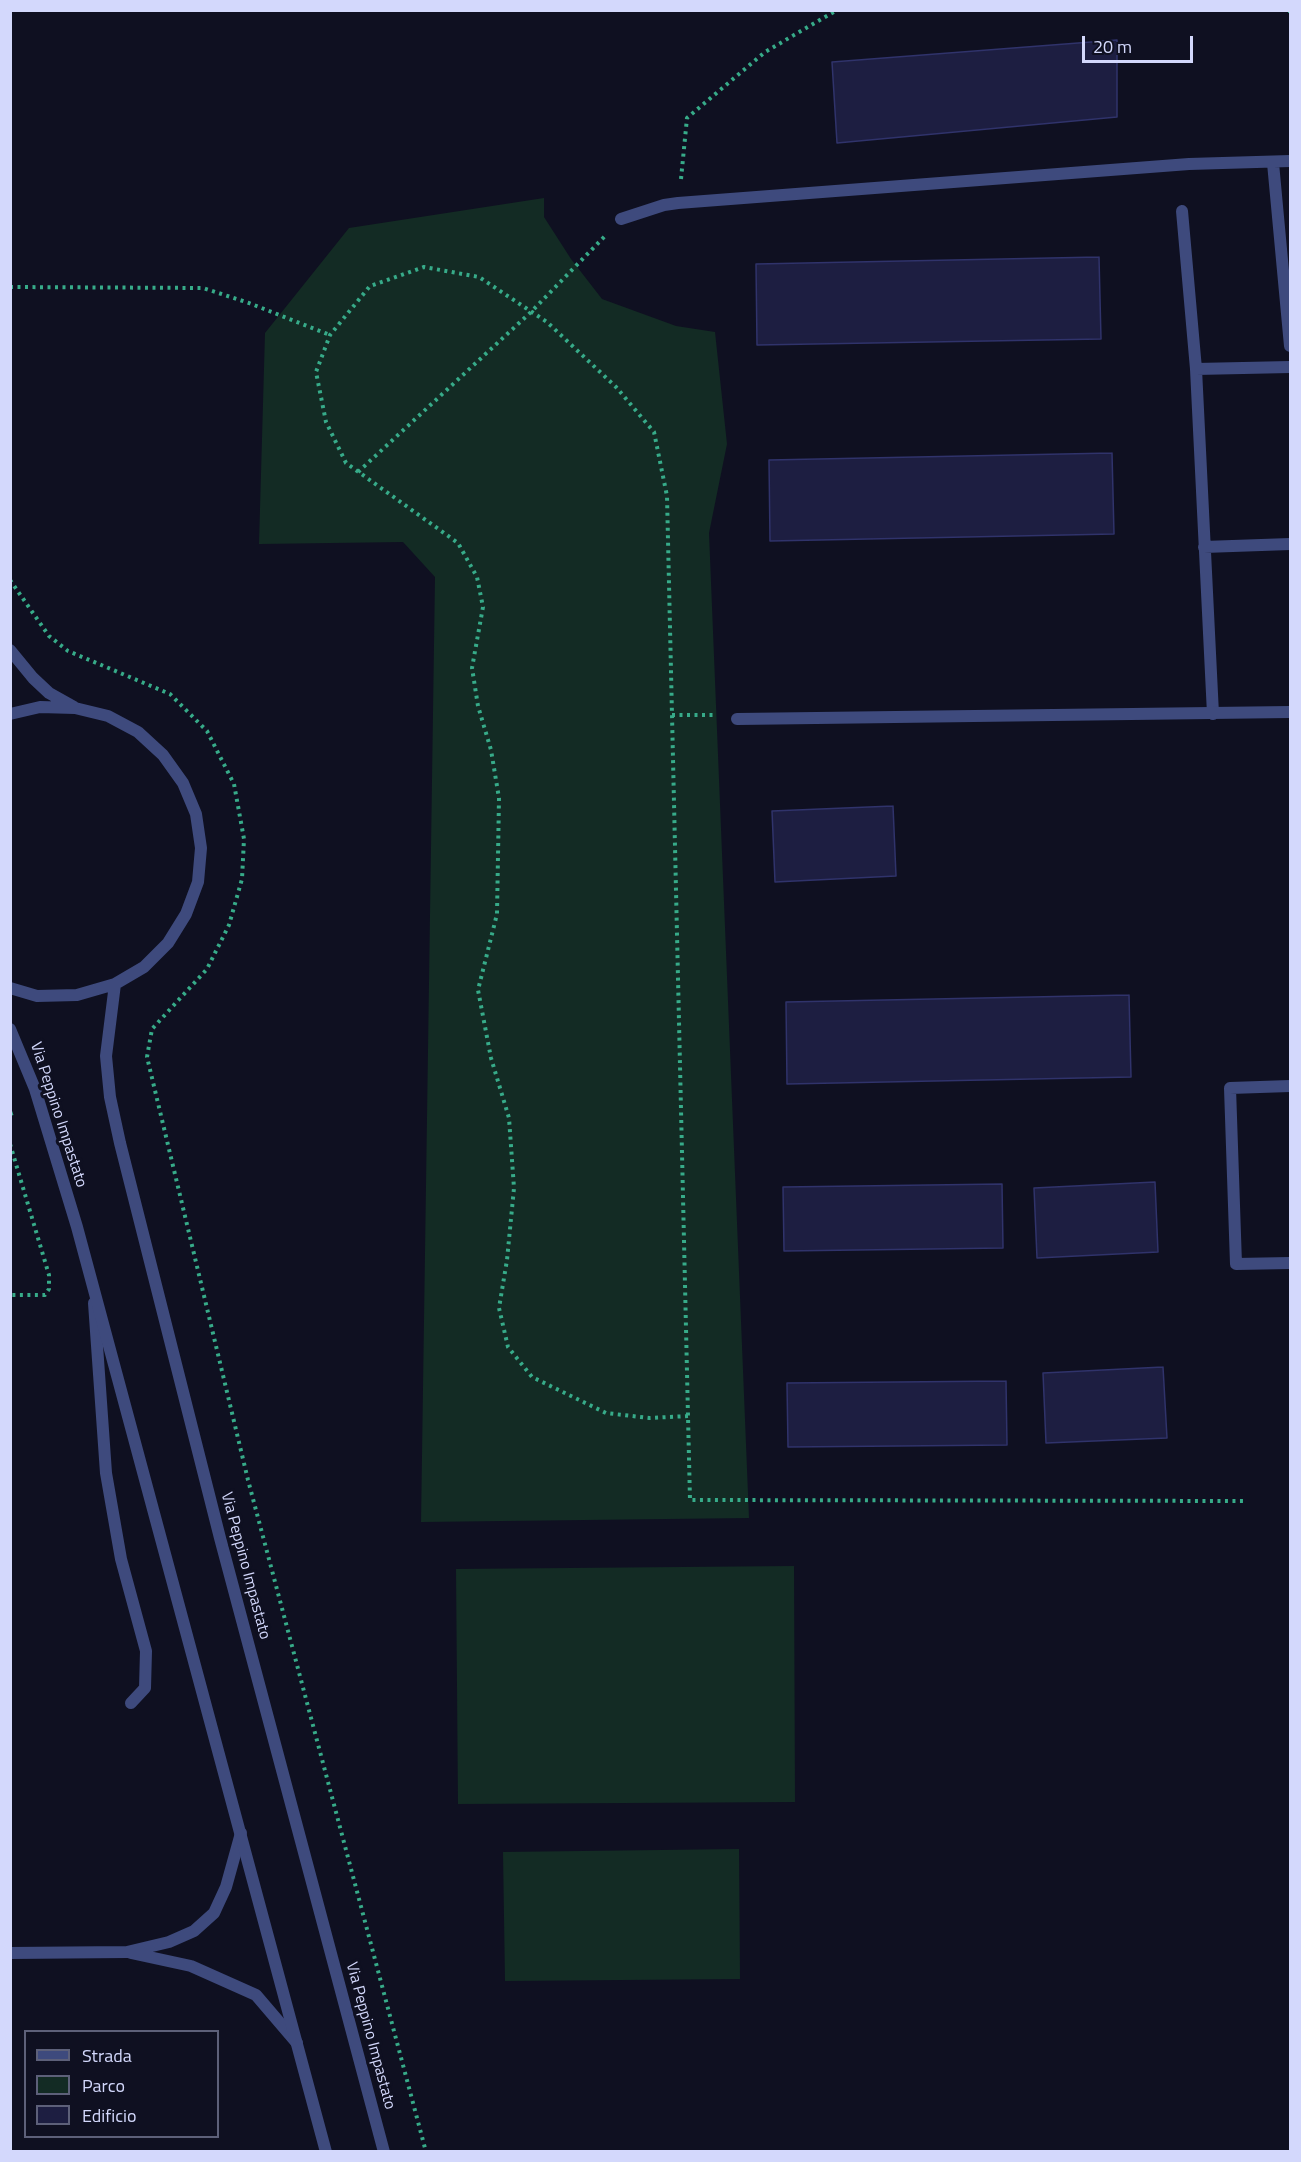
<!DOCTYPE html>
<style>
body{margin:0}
#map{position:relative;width:1301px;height:2162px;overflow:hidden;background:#0f1021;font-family:"Titillium Web",sans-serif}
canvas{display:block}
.frame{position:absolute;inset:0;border:12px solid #d3d8fc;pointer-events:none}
.legend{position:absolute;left:24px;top:2030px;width:195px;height:108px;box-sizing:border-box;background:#0f1021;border:2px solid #5d6079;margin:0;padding:8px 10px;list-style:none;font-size:18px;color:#d3d8fc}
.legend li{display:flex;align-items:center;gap:12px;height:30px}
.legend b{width:30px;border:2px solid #5d6079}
.scale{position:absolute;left:1082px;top:36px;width:111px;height:27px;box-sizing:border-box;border:3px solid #d3d8fc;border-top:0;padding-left:8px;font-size:18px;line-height:21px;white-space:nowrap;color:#d3d8fc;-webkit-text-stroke:4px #0f1021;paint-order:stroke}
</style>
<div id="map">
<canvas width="1301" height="2162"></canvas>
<div class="frame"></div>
<ul class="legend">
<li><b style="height:8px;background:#3e4a7d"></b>Strada</li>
<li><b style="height:16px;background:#132b24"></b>Parco</li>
<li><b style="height:16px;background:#1d1e41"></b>Edificio</li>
</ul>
<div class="scale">20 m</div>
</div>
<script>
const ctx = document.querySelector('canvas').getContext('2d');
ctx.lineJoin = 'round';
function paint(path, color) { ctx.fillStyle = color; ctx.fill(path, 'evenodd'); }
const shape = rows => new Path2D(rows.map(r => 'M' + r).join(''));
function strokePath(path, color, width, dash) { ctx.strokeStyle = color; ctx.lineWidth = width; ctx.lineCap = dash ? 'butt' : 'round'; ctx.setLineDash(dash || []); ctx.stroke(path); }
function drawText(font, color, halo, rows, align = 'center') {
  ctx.font = font + ' "Titillium Web",sans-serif'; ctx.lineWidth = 6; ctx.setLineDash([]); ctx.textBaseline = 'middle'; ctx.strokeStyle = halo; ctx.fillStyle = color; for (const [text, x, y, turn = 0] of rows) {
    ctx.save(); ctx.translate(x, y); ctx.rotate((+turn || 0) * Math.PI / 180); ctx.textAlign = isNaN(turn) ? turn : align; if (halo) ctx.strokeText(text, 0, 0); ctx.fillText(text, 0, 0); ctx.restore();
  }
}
paint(shape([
 [544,198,544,217,571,259,602,299,676,326,715,332,727,444,709,533,749,1518,421,1522,435,577,403,542,259,544,265,333,349,228],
 [794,1566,795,1802,458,1804,456,1569],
 [739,1849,740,1979,505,1981,503,1852]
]), '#132b24');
const building = shape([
 [1117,40,1117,117,837,143,832,62,1117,40],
 [1099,257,1101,339,757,345,756,264,1099,257],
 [1112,453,1114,534,770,541,769,460,1112,453],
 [893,806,896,876,775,882,772,811,893,806],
 [1129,995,1131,1077,787,1084,786,1002,1129,995],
 [1155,1182,1158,1252,1037,1258,1034,1188,1155,1182],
 [1002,1184,1003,1248,784,1251,783,1187,1002,1184],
 [1163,1367,1167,1438,1046,1443,1043,1373,1163,1367],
 [1006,1381,1007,1445,788,1447,787,1383,1006,1381]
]);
paint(building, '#1d1e41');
strokePath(building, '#30336b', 1.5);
strokePath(shape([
 [1290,10,1290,14],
 [681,179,687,118,765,52,837,10],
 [10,287,203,288,249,303,330,335],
 [358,472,531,312,605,236],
 [10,580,49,636,68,651,170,694,207,731,234,784,244,839,242,879,229,925,207,969,152,1029,147,1057,248,1480,426,2152],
 [672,715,713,715],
 [10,1114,13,1113],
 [10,1144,49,1275,49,1289,45,1295,10,1295],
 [688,1416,649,1418,606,1413,532,1377,508,1347,499,1308,507,1260,514,1188,509,1118,491,1058,478,990,497,914,499,798,491,750,478,706,472,668,483,607,477,577,458,543,346,463,326,422,316,372,330,335,370,286,424,267,479,277,547,322,616,387,654,432,667,496,672,715,688,1416,690,1500,1246,1501]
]), '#37ab89', 4, [3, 4.5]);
strokePath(shape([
 [1182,211,1196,369,1213,714],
 [1196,369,1290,367],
 [1204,547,1290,544],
 [1290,1086,1230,1088,1236,1264,1290,1263],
 [94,1303,106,1473,121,1559,146,1651,145,1688,131,1703],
 [10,1953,127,1952,169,1942,194,1931,214,1913,226,1887,241,1833],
 [131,1953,191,1966,256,1995,297,2043]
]), '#3e4a7d', 12);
strokePath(shape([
 [1273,163,1290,346],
 [621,219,664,205,678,203,1189,164,1290,161],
 [737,719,1290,712]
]), '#3e4a7d', 12);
strokePath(shape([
 [10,650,33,678,49,693,74,707],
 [10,714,40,707,75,708,108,716,138,732,163,755,183,783,196,814,201,848,198,882,186,914,168,943,144,967,115,984,77,995,37,996,10,988],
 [115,984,106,1056,110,1097,120,1143,220,1538,384,2152],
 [10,1029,35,1089,77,1227,326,2152]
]), '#3e4a7d', 12);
drawText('16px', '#d3d8fc', '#0f1021', [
 ["Via Peppino Impastato",58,1115,72],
 ["Via Peppino Impastato",245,1566,75],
 ["Via Peppino Impastato",370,2036,75]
]);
</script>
